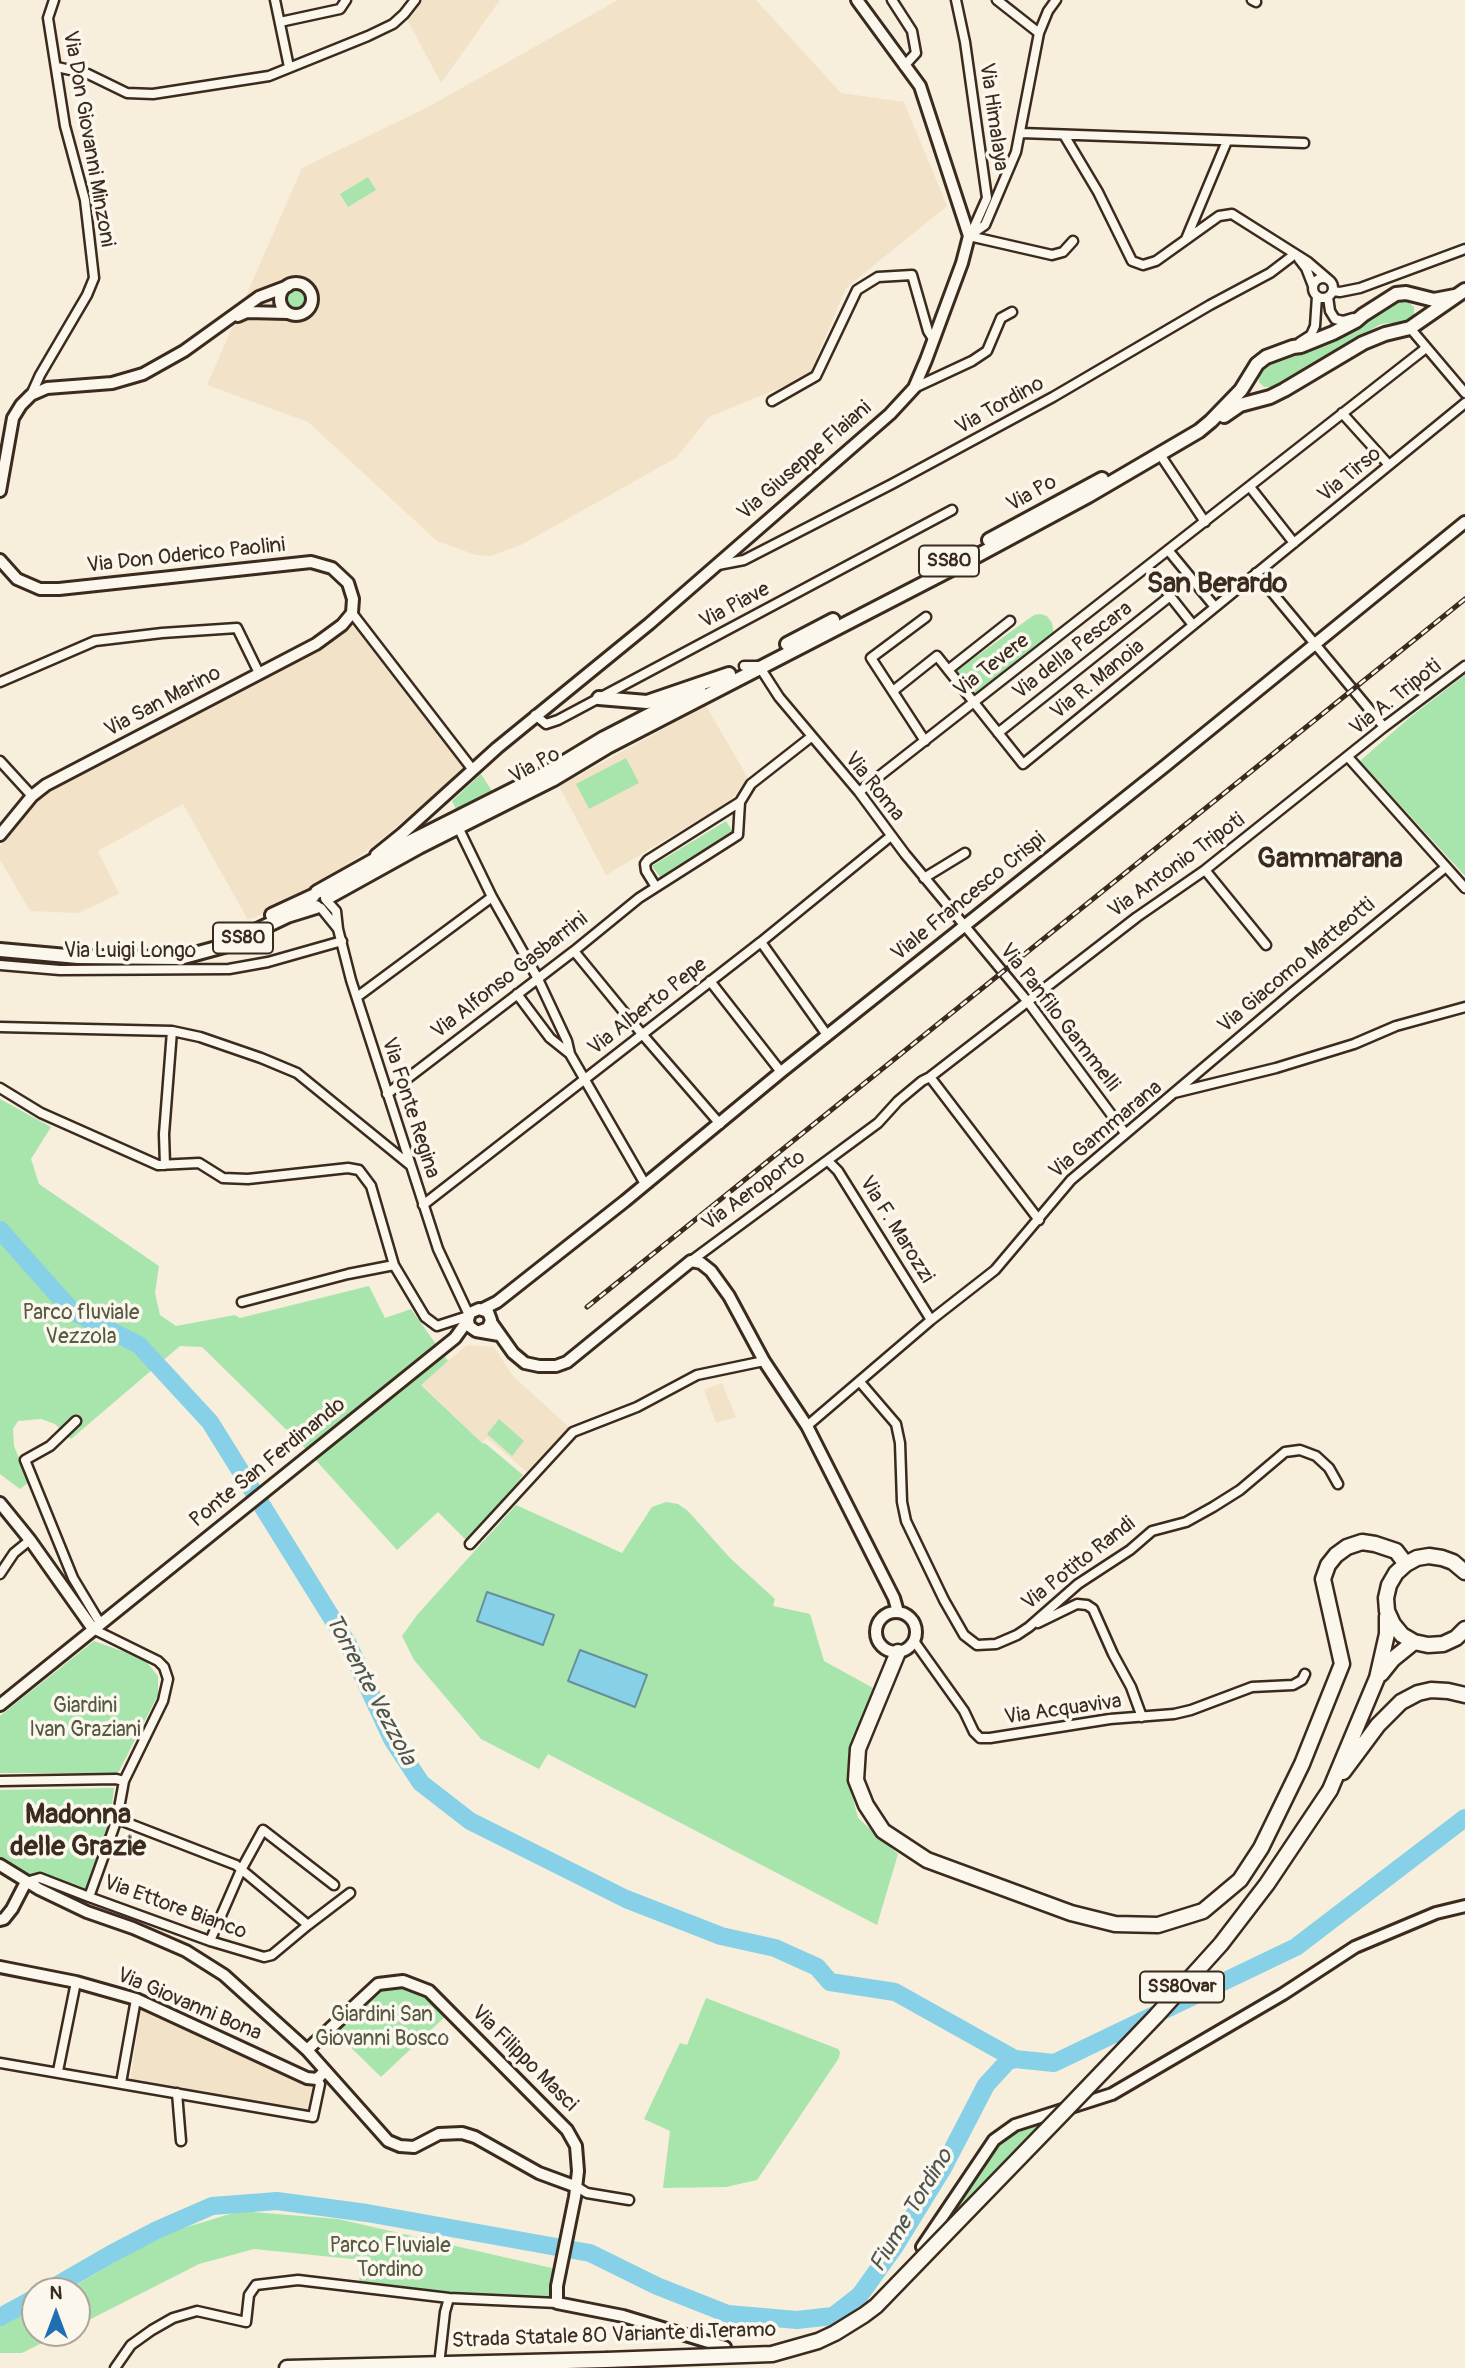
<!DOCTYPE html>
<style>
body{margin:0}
#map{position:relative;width:1465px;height:2368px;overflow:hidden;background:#f7eedc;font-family:Pangolin,sans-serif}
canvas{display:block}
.north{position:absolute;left:21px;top:2277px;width:70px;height:70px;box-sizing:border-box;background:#fbf7ec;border:2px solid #aea59a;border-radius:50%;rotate:0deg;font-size:19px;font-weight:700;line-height:28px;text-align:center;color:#3b2a1e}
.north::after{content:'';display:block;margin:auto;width:24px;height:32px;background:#1f6fb2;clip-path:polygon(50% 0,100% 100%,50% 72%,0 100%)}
</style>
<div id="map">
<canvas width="1465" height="2368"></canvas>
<div class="north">N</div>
</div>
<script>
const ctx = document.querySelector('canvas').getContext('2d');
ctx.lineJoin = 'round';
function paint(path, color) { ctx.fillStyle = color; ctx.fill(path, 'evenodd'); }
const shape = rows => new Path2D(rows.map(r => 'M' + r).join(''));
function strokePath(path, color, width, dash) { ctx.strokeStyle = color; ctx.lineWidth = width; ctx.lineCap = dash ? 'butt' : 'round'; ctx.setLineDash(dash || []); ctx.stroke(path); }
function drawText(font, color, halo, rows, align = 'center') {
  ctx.font = font + ' Pangolin,sans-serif'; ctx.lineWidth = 7; ctx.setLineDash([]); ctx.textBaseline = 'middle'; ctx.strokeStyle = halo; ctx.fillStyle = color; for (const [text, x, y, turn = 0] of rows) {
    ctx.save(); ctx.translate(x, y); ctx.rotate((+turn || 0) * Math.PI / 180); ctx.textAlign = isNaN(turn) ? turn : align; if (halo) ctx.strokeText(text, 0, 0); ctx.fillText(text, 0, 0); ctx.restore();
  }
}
paint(shape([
 [415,0,500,0,441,83,404,14],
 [618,0,756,0,841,93,904,102,947,206,846,288,809,376,709,417,676,458,521,545,491,556,476,555,437,541,308,422,207,385,302,168,428,107],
 [352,620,466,770,364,853,289,903,248,920,183,804,98,851,119,894,78,913,30,911,0,860,0,847,41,796,154,737,319,647],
 [706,706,748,778,729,802,606,875,559,786],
 [467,1345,494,1347,513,1376,570,1428,527,1472,487,1438,482,1443,421,1384],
 [722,1383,736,1417,716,1423,704,1390],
 [141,2008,191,2029,315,2089,312,2114,130,2082]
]), '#f2e3c8');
paint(shape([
 [368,177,376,190,348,207,340,194],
 '286 299a10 10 0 1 1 20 0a10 10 0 1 1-20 0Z',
 [1405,299,1414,307,1414,318,1410,322,1398,325,1391,323,1381,324,1272,387,1264,387,1259,382,1259,371,1267,365,1298,352,1395,302],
 [1040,614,1047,616,1052,623,1054,635,976,696,956,671,1034,615],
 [1465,675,1465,876,1360,761,1409,718],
 [626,758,639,783,589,809,576,784],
 [481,774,492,791,456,809,452,801],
 [726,821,733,832,660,877,652,866],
 [0,1099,51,1127,31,1159,39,1184,159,1266,155,1293,160,1315,176,1326,235,1315,240,1318,369,1286,385,1318,411,1309,448,1361,421,1385,482,1443,486,1444,523,1475,470,1544,438,1512,397,1550,302,1445,202,1347,180,1346,71,1439,55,1424,41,1419,18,1421,13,1429,14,1446,29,1482,20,1489,0,1474],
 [499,1419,524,1441,512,1456,487,1434],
 [666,1502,678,1504,688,1511,730,1558,775,1599,773,1606,810,1614,824,1661,873,1688,849,1749,848,1780,858,1818,898,1854,877,1925,548,1754,539,1769,481,1739,414,1660,402,1636,417,1615,516,1505,622,1553,652,1507],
 [94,1641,144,1659,158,1676,158,1695,118,1773,0,1773,0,1716],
 [114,1788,110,1823,115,1826,89,1897,40,1878,26,1882,0,1865,0,1790],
 [411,1983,450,2012,381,2077,330,2027,378,1984],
 [706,1998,838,2049,840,2052,839,2058,757,2180,726,2187,663,2188,670,2131,644,2119,680,2043,687,2045],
 [1045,2121,952,2217,993,2145,1017,2128],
 [240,2211,338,2219,556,2269,553,2290,548,2299,456,2293,359,2283,362,2260,254,2249,199,2264,77,2326,77,2291,66,2291,123,2257,177,2230],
 [35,2308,35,2333,62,2333,22,2353,0,2353,0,2325]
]), '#a7e5ad');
const water = shape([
 [487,1592,554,1615,543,1645,477,1621,487,1592],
 [580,1650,647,1675,635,1707,568,1681,580,1650]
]);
paint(water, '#86d1e7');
strokePath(water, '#688e97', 2);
strokePath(shape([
 [0,1230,72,1311,139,1345,210,1422,348,1644,392,1739,421,1783,470,1821,626,1899,721,1936,775,1948,817,1967,830,1982,895,1992,1015,2059],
 [47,2291,111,2254,157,2230,212,2206,277,2201,367,2213,590,2253,657,2286,728,2314,797,2320,833,2316,860,2295,895,2246,943,2168,986,2085,1008,2061,1015,2059,1054,2063,1296,1947,1465,1818],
 [0,2317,35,2298]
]), '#86d1e7', 18);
const street = shape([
 [275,0,289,67],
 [892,0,912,31,916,53,904,66],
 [956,0,965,42,987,198,971,234],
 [997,0,1039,33],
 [1252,0,1256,2],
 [280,22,340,9,346,0],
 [57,67,88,74,127,93,153,94,269,76,368,36,393,24,404,14,415,0],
 [1021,133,1304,143],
 [1064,135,1098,192,1132,261,1143,265,1156,261,1219,216,1232,214,1308,262,1329,280],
 [969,236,985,225,1016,152,1039,33,1048,11,1056,0],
 [969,236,1052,255,1063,252,1073,241],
 [1186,239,1227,141],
 [1299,259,1306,268,1313,286],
 '1313 288a10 10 0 1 1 20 0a10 10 0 1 1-20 0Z',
 [1333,291,1340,292,1360,288,1465,249],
 [1328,297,1330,311,1335,319,1343,321,1353,318],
 [1410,328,1465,393],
 [1300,342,1311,335,1315,326,1317,296],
 [914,388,972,361,987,351,1001,318,1012,312],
 [31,395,40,375,87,295,94,278,85,200,65,126,48,18,54,0],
 [772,401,816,376,857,290,878,277,912,275,928,331,933,339],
 [1342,413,1389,465],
 [1159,453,1205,522],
 [1250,487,1294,543],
 [1168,550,1215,607],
 [718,565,744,560,892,484,1053,397,1210,305,1270,273,1295,254],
 [1147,567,1193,625],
 [1256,573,1384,727],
 [352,613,473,770],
 [744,666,759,666,779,697,859,792,905,854,1028,1002,1125,1133],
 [948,670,1010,621],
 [0,682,95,641,162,633,237,628,259,673],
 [893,691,937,656,1023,764,1465,403],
 [535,715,546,724,558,720,952,510],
 [998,733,1169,597],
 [925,741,871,658,926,617],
 [1348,757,1465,888],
 [0,761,32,796],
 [859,792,1426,348],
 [458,827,492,897,537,977,567,1041,570,1054,645,1184],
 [1205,870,1266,945],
 [924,878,965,853],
 [656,887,646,871,645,864,648,860,740,802],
 [327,901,336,911,338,929,351,980,438,1249,469,1315],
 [321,908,338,929],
 [761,942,827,1035],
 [574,951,642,1034,720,1124],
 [0,965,60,970,229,969,268,962,342,941],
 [710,981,781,1072],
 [517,994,550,1038,570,1054],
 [357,997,492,897],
 [0,1027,172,1031,200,1037,261,1058,297,1073,410,1165],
 [930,1077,1039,1220],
 [0,1088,41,1113,158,1165,199,1163,223,1178,248,1179,348,1168,359,1170,371,1186,394,1265,425,1317,437,1326,468,1316],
 [1174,1093,1276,1068,1354,1044,1396,1026,1465,1007],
 [387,1094,574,951,639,898,738,835,740,802,751,784,811,737],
 [828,1161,838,1171,931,1320],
 [165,1165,164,1134,172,1031],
 [423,1205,761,942,891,836],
 [691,1261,878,1123,898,1101,922,1081,930,1077,1137,917,1205,870,1384,727,1465,666],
 [242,1302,348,1274,394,1265],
 [860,1382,896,1424,900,1443,902,1502,906,1521,944,1600,964,1635,977,1645,996,1644,1017,1635,1029,1627,1078,1584,1130,1550,1152,1531,1186,1522,1213,1507,1240,1490,1285,1452,1300,1450,1316,1456,1329,1468,1338,1484],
 [76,1421,50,1446,25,1460,73,1578,100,1623],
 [807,1426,931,1320,995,1270,1071,1180,1293,992,1446,867],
 [470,1544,573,1432,637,1407,697,1375,764,1361],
 [0,1574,14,1553,30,1540],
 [1038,1623,1077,1604,1087,1605,1093,1609,1113,1654,1131,1687,1142,1717],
 [93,1629,158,1661,164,1667,168,1679,163,1701,124,1781,117,1819,89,1897,210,1941,264,1957,272,1955,308,1925,236,1865,117,1819],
 [914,1641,964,1711,974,1732,980,1738,990,1738,1110,1719,1174,1714,1191,1710,1252,1687,1293,1685,1302,1680,1305,1674],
 [0,1781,116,1779,124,1781],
 [26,1882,40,1878,89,1897],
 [308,1925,350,1893],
 [210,1941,241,1870,263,1830,334,1885],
 [0,2063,313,2117,320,2084,317,2079],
 [58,2071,76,1982],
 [121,2083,136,1999],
 [177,2093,181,2141],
 [577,2187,587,2193,629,2200],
 [440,2356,445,2312,449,2298],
 [115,2368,131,2345,152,2330,173,2318,197,2311,246,2322,249,2295,256,2285,298,2280,449,2298,557,2303]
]);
const secondary = shape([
 '280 299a16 16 0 1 1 32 0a16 16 0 1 1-32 0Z',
 [238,316,247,312,288,313],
 [0,491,13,418,21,405,31,395,47,388,112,383,143,374,184,351,259,297,288,286],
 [0,560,17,579,40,589,59,589,311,562,332,568,348,583,353,599,352,613,342,625,316,644,46,785,32,796,0,835],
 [376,855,402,834,497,748,649,624,890,414,914,388,926,360,962,263,969,236,920,86,857,0],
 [483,1309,497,1302,625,1201,781,1072,1165,766,1465,522],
 [491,1322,513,1353,525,1363,539,1366,556,1366,567,1362,691,1261,701,1263,711,1271,729,1296,764,1361,807,1426,894,1598,898,1612],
 [480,1331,488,1328,491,1320,488,1312,479,1309,470,1313,468,1320,469,1326,476,1331,499,1335],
 [0,1503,30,1540,93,1629],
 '876 1632a20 20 0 1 1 40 0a20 20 0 1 1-40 0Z',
 [0,1705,455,1338,468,1320],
 [0,1865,39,1889,87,1912,133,1928,186,1951,224,1975,307,2050,388,2141,400,2146,414,2147,439,2134,462,2133,475,2137,539,2173,577,2187],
 [0,1920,4,1919,12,1909,26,1882],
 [0,1967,76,1982,136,1999,307,2078,317,2079,325,2071],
 [307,2050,378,1984,403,1981,429,1991,567,2130,576,2146,578,2171,575,2197,557,2286,557,2303,623,2316,725,2347],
 [922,2247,994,2140,1015,2125,1112,2094,1283,1994,1355,1947,1436,1913,1465,1906]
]);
const primary = shape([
 [1224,416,1240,405,1270,397,1284,390,1363,343,1385,334,1410,328,1465,290],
 [989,540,1102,479],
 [787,644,833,620],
 [599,698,647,702,729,674],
 [317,892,383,855,548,772,604,738,699,689],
 [327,898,419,847,552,780,607,747,971,559,1088,496,1199,431,1211,421,1241,390,1257,364,1266,357,1293,347,1301,346,1333,333,1356,321,1363,315,1396,294,1406,293,1434,300,1455,296],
 [272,915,313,896],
 [0,950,78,957,180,958,224,946,287,916,316,907]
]);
const highway = shape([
 [1465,1572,1453,1562,1442,1558,1429,1556,1417,1558,1406,1564,1396,1573,1389,1585,1386,1598,1387,1611,1393,1624,1402,1635,1414,1642,1428,1645,1443,1644,1456,1638,1465,1629],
 [898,1652,858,1749,856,1780,866,1805,883,1831,927,1860,1071,1913,1115,1924,1158,1925,1203,1911,1240,1880,1261,1848,1302,1764,1342,1664,1323,1579,1328,1565,1336,1555,1347,1547,1362,1542,1375,1544,1396,1551,1406,1564],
 [1381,1674,1393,1659,1414,1642],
 [1343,1772,1378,1725,1401,1702,1418,1693,1431,1690,1448,1691,1465,1695],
 [1330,1790,1377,1678,1387,1634,1387,1616],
 [287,2368,606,2360]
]);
strokePath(street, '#3b2a1e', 13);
strokePath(secondary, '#3b2a1e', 16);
strokePath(primary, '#3b2a1e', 18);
strokePath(highway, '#3b2a1e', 19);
strokePath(street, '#fbf7ec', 8);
strokePath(secondary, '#fbf7ec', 10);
strokePath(primary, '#fbf7ec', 12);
strokePath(highway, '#fbf7ec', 14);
const rail = shape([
 [587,1307,1465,599]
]);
strokePath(rail, '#3b2a1e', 5);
strokePath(rail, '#fbf7ec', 2.5, [8]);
const highwayBridge = shape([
 [606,2360,772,2354,818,2341,835,2333,864,2315,876,2306,1062,2114,1156,2016,1221,1944,1267,1884,1330,1790]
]);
strokePath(highwayBridge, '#3b2a1e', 19, []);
strokePath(highwayBridge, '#fbf7ec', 14);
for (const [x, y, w] of [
 [949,561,60],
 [243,938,60],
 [1182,1987,84]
]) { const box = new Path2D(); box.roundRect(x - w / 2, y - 15.5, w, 31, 5); ctx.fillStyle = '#fbf7ec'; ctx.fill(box); strokePath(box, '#3b2a1e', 2); }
drawText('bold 19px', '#3b2a1e', null, [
 ["SS80",949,561],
 ["SS80",243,938],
 ["SS80var",1182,1987]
]);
drawText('21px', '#3b2a1e', '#fbf7ec', [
 ["Via Himalaya",993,117,82],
 ["Via Don Giovanni Minzoni",88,139,80],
 ["Via Tordino",1000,406,-29],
 ["Via Giuseppe Flaiani",805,461,-41],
 ["Via Tirso",1350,475,-39],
 ["Via Po",1032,494,-29],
 ["Via Don Oderico Paolini",186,556,-6],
 ["Via Piave",735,606,-28],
 ["Via della Pescara",1073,651,-38],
 ["Via Tevere",992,666,-38],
 ["Via R. Manoia",1098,680,-39],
 ["Via A. Tripoti",1396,698,-38],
 ["Via San Marino",163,702,-28],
 ["Via Po",535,766,-28],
 ["Via Roma",874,787,51],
 ["Via Antonio Tripoti",1177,866,-36],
 ["Viale Francesco Crispi",969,897,-39],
 ["Via Luigi Longo",130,952],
 ["Via Giacomo Matteotti",1297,966,-40],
 ["Via Alfonso Gasbarrini",510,976,-38],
 ["Via Alberto Pepe",648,1007,-38],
 ["Via Panfilo Gammelli",1059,1018,52],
 ["Via Fonte Regina",410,1108,72],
 ["Via Gammarana",1106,1130,-40],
 ["Via Aeroporto",754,1191,-36],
 ["Via F. Marozzi",896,1230,58],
 ["Ponte San Ferdinando",268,1463,-39],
 ["Via Potito Randi",1079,1564,-38],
 ["Via Acquaviva",1063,1710,-8],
 ["Via Ettore Bianco",175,1908,20],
 ["Via Giovanni Bona",189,2005,23],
 ["Via Filippo Masci",524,2059,45],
 ["Strada Statale 80 Variante di Teramo",614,2336,-2]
]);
drawText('21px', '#565942', '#fbf7ec', [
 ["Parco fluviale",81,1314],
 ["Vezzola",81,1338],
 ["Giardini",85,1707],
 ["Ivan Graziani",85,1731],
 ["Giardini San",382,2016],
 ["Giovanni Bosco",382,2040],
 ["Parco Fluviale",390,2247],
 ["Tordino",390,2271]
]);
drawText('italic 23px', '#4e5450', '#fbf7ec', [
 ["Torrente Vezzola",370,1690,62],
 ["Fiume Tordino",912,2211,-59]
]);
drawText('bold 28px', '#3b2a1e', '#fbf7ec', [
 ["San Berardo",1217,585],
 ["Gammarana",1330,860],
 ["Madonna",78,1816],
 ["delle Grazie",78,1848]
]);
</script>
